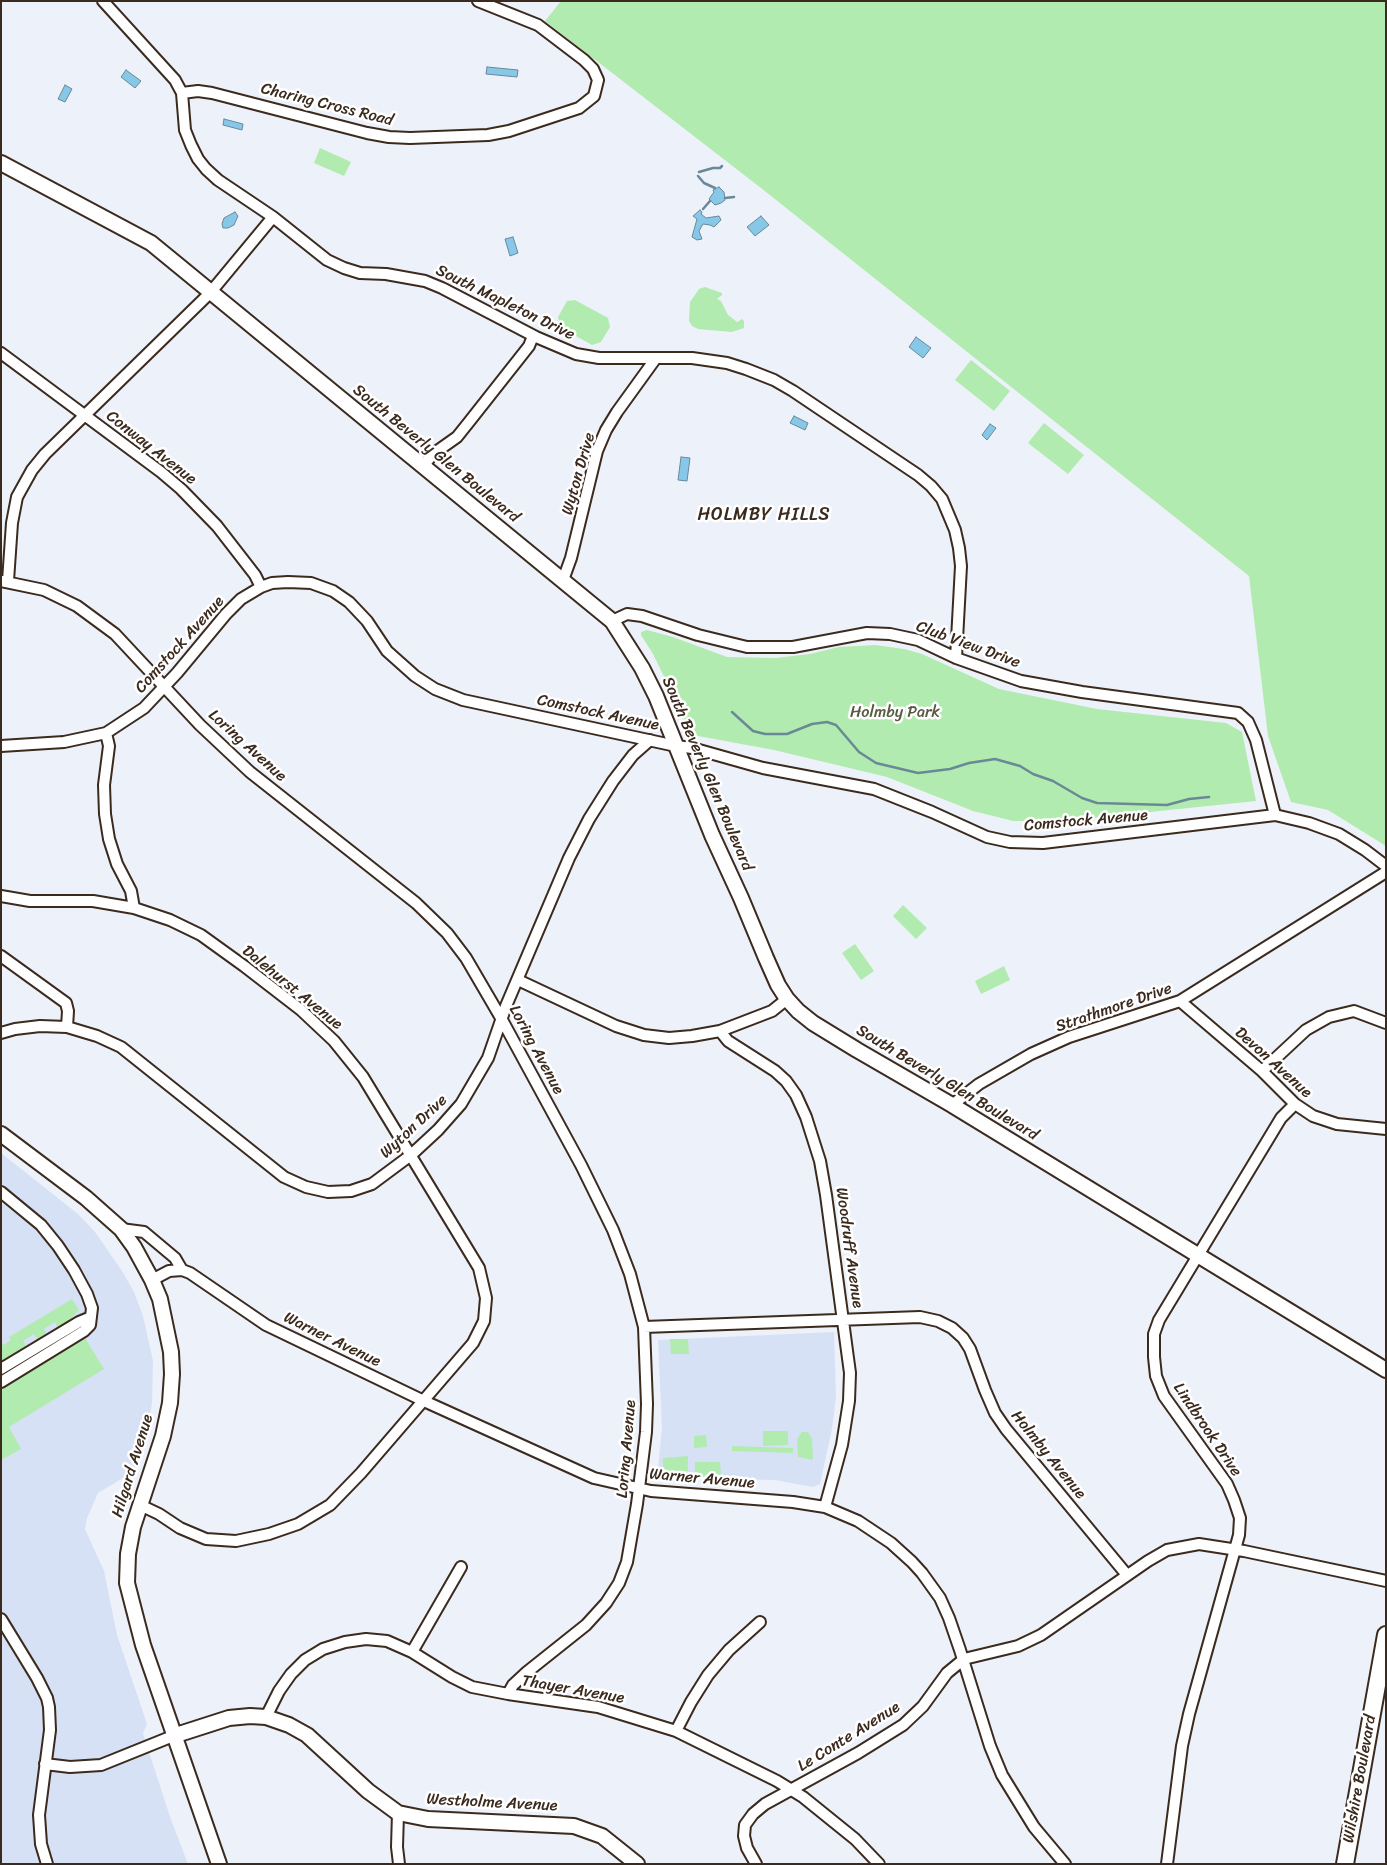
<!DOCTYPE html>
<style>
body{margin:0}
#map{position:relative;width:1387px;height:1865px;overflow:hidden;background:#edf1fa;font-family:Sriracha,sans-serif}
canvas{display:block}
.frame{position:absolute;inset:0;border:2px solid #3b2a1e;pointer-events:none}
</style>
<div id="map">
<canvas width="1387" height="1865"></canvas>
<div class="frame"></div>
</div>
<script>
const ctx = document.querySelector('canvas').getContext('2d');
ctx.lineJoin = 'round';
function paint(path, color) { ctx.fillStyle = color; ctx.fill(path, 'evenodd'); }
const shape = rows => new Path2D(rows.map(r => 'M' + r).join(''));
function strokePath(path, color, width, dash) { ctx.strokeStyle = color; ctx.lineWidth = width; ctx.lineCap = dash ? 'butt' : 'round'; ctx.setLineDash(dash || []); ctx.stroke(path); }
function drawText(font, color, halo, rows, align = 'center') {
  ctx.font = font + ' Sriracha,sans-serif'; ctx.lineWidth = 5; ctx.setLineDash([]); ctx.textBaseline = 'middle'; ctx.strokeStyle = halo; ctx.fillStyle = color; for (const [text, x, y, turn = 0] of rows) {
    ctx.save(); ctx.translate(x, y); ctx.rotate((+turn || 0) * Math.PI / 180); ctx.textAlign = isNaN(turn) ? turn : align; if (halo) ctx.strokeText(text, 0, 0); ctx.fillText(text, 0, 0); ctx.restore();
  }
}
paint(shape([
 [1,1153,78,1214,95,1232,122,1271,134,1292,143,1316,153,1361,152,1403,144,1447,135,1471,98,1493,87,1518,85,1529,104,1571,117,1635,147,1724,143,1733,170,1817,188,1864,1,1864],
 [834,1332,836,1397,832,1429,820,1484,813,1487,775,1480,722,1479,661,1474,658,1469,662,1427,658,1340]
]), '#d7e1f5');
paint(shape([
 [561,1,1386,1,1386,846,1328,810,1291,802,1268,736,1249,576,761,188,545,21],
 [320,148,351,162,344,176,314,163],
 [705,287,722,293,722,295,717,299,721,301,728,315,737,322,742,319,744,321,744,328,732,332,698,329,692,326,689,321,690,302,699,289],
 [575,300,608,318,610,327,601,342,592,345,560,327,558,317,567,301],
 [971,360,1010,391,994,411,955,380],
 [1044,423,1084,455,1068,474,1028,443],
 [647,630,673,637,727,657,776,658,810,654,839,647,875,645,904,649,922,654,999,689,1097,709,1226,723,1242,732,1256,801,1063,821,1013,821,973,811,887,777,774,750,698,736,692,733,685,725,676,701,653,654,641,635,641,632],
 [903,905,927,928,916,939,893,916],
 [855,944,874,971,861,980,842,953],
 [1004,966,1010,980,981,994,975,981],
 [72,1299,79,1310,72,1317,73,1319,58,1328,55,1322,44,1329,47,1335,38,1341,34,1334,23,1341,27,1348,1,1363,1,1342,4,1345,11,1340,9,1337],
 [85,1338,104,1369,9,1427,21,1449,1,1460,1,1388],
 [670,1339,688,1339,689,1354,671,1354],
 [763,1431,788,1431,788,1445,763,1446],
 [802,1432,808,1432,812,1439,813,1460,798,1457,797,1439],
 [706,1435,707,1447,694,1448,694,1436],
 [732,1446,793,1448,793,1453,732,1451],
 [688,1456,688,1471,663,1472,663,1458],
 [695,1462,720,1462,721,1475,695,1476]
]), '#b2ebaf');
const water = shape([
 [487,67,518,70,517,77,486,74,487,67],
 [126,70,141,81,135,88,121,77,126,70],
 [65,85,72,89,65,102,58,99,65,85],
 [224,119,243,124,242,130,223,125,224,119],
 [719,187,724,192,725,200,721,203,715,205,709,199,714,192,713,190,719,187],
 [700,210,702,212,701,214,706,218,719,216,721,220,714,227,710,225,703,224,699,231,702,239,697,240,692,237,697,219,693,216,700,210],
 [235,212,238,216,234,225,228,228,223,228,222,224,224,218,235,212],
 [761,216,769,225,755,236,747,227,761,216],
 [513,237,518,253,510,256,505,239,513,237],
 [916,337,931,348,923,358,909,347,916,337],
 [794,416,808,423,805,430,790,423,794,416],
 [990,424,996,428,987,440,982,435,990,424],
 [681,457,690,458,687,481,678,480,681,457]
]);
paint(water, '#87c8e8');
strokePath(water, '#698997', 1);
strokePath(shape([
 [699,172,713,168,720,168,722,166],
 [698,176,704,183,715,188],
 [725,198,734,197],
 [703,209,710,201],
 [732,712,753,731,765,734,787,734,812,724,827,722,836,725,859,752,876,763,918,773,950,769,969,763,995,759,1020,766,1033,774,1053,781,1082,798,1097,803,1167,805,1189,799,1209,797]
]), '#698997', 2.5);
const street = shape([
 [103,1,175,80,182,93,185,130,191,145,198,159,206,169,218,180,273,217,327,260,344,268,360,273,386,274,425,281,442,288,536,337,576,354,599,358,692,358,727,363,746,369,774,380,793,391,918,475,931,486,942,499,955,530,959,548,961,566,956,658],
 [182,93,198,91,212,93,367,133,389,137,410,138,488,135,509,131,579,108,594,96,598,80,593,69,584,60,538,25,478,1],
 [1,353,161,472,181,489,217,526,255,575,261,587],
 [423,466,433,454,457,437,469,422,529,346,533,336],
 [563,580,571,558,597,451,606,430,617,412,656,358],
 [1,581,44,590,77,606,115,634,200,725,250,772,416,903,447,933,466,958,501,1018,581,1165,613,1230,630,1274,644,1327,647,1404,646,1432,637,1504,627,1562,619,1583,606,1603,586,1625,527,1672,513,1685,508,1694],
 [8,581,12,523,17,497,32,470,45,454,210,293,273,217],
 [612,621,627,614,642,616,698,635,747,647,793,647,867,633,890,634,918,640,956,658,1021,681,1082,692,1238,713,1248,722,1256,740,1275,815],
 [106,733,109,746,104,785,105,814,109,839,117,864,131,891,134,908],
 [1,746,64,742,106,733,144,708,177,673,226,614,241,599,261,587,272,583,288,582,311,583,333,591,349,602,367,621,387,651,415,676,435,689,463,700,676,746,692,748,763,768,874,789,932,812,987,837,1010,842,1043,843,1275,815,1309,823,1339,834,1365,850,1386,866],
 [1,896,30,901,93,901,134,908,170,920,201,935,244,966,301,1010,334,1041,363,1077,479,1268,486,1298,484,1321,473,1343,361,1473,330,1505,298,1524,269,1534,236,1541,206,1539,180,1528,159,1514,140,1505],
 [1,956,66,1003,68,1011,67,1027],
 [518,980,616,1026,644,1035,669,1038,692,1036,720,1031,772,1011,787,999],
 [1180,1001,1262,1071,1295,1104,1313,1116,1337,1124,1386,1129],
 [720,1031,728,1041,775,1071,786,1081,796,1095,806,1117,820,1161,826,1195,850,1373,849,1401,842,1445,825,1507],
 [1,1033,15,1029,40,1026,67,1027,97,1036,121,1047,284,1177,306,1187,328,1192,351,1191,372,1184,411,1155,438,1130,461,1104,488,1058,506,1006,569,858,589,819,613,781,633,755,650,740],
 [1262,1071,1306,1030,1329,1017,1354,1011,1386,1023],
 [952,1105,979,1084,1031,1054,1069,1037,1180,1001,1386,872],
 [1,1192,41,1225,58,1246,74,1270,87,1294,92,1308,90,1325,84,1331,1,1382],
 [121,1229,144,1232,175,1258,182,1270],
 [152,1280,169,1271,182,1270,190,1273,266,1325,424,1401,594,1478,651,1491,793,1502,825,1507,858,1521,891,1543,912,1562,922,1573,940,1598,949,1618,960,1650,990,1746,1002,1775,1034,1827,1065,1864],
 [644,1327,920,1317,938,1321,952,1328,963,1338,970,1349,985,1390,995,1413,1006,1429,1127,1575],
 [1,1369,79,1322,91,1317],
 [1,1619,37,1678,47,1698,49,1707,50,1730,39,1815,41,1844,47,1864],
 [412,1652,461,1567],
 [266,1717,279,1691,291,1674,305,1660,323,1649,345,1642,366,1639,387,1641,412,1652,452,1677,472,1687,508,1694,598,1707,676,1731,777,1781,803,1797,855,1839,879,1864],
 [676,1731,691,1702,708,1675,729,1650,760,1622],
 [45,1764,70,1767,101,1765,173,1736],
 [398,1813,397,1847,399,1864],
 [756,1864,747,1848,744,1836,745,1825,753,1814,765,1804,858,1753,903,1725,923,1706,947,1673,964,1659,1018,1646,1041,1635,1148,1561,1167,1550,1199,1544,1244,1551,1386,1581],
 [1167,1864,1182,1746,1189,1714,1239,1535,1240,1518,1234,1500,1227,1484,1164,1396,1156,1376,1154,1357,1154,1334,1159,1320,1281,1118,1295,1104]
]);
const secondary = shape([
 [1,163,151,243,612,621,642,668,656,696,712,835,741,898,766,958,778,985,787,999,798,1011,813,1023,857,1050,952,1105,1386,1370],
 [1,1134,86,1198,121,1229,134,1247,152,1280,160,1299,171,1352,172,1374,170,1403,163,1436,133,1527,128,1554,127,1583,143,1645,219,1864],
 [173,1736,229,1718,250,1716,266,1717,289,1725,307,1735,368,1791,398,1813,428,1819,574,1826,602,1836,637,1864]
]);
const primary = shape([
 [1345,1864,1386,1635]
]);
strokePath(street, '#3b2a1e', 14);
strokePath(secondary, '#3b2a1e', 18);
strokePath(primary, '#3b2a1e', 20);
strokePath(street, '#fff', 10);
strokePath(secondary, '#fff', 14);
strokePath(primary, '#fff', 16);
drawText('16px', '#3b2a1e', '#fff', [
 ["Charing Cross Road",327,105,14],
 ["South Mapleton Drive",505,303,26],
 ["Conway Avenue",151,448,38],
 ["South Beverly Glen Boulevard",436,454,39],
 ["Wyton Drive",579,474,-74],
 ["Comstock Avenue",180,645,-48],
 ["Club View Drive",968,645,20],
 ["Comstock Avenue",598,713,12],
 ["Loring Avenue",247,746,42],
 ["South Beverly Glen Boulevard",707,774,67],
 ["Comstock Avenue",1086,821,-5],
 ["Dalehurst Avenue",292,988,39],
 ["Strathmore Drive",1114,1008,-19],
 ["Loring Avenue",536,1050,62],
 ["Devon Avenue",1273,1063,42],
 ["South Beverly Glen Boulevard",947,1083,31],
 ["Wyton Drive",414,1127,-43],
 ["Woodruff Avenue",849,1248,82],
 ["Warner Avenue",332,1340,26],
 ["Lindbrook Drive",1207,1430,56],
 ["Loring Avenue",627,1449,-85],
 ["Holmby Avenue",1048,1455,51],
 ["Hilgard Avenue",133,1466,-73],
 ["Warner Avenue",702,1479,5],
 ["Thayer Avenue",573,1690,10],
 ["Le Conte Avenue",849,1737,-32],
 ["Wilshire Boulevard",1360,1779,-80],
 ["Westholme Avenue",492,1803,3]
]);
drawText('16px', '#595a42', '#fff', [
 ["Holmby Park",895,713]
]);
ctx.letterSpacing = '1px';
drawText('18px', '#3b2a1e', '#fff', [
 ["HOLMBY HILLS",764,515]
]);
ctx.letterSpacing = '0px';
</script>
